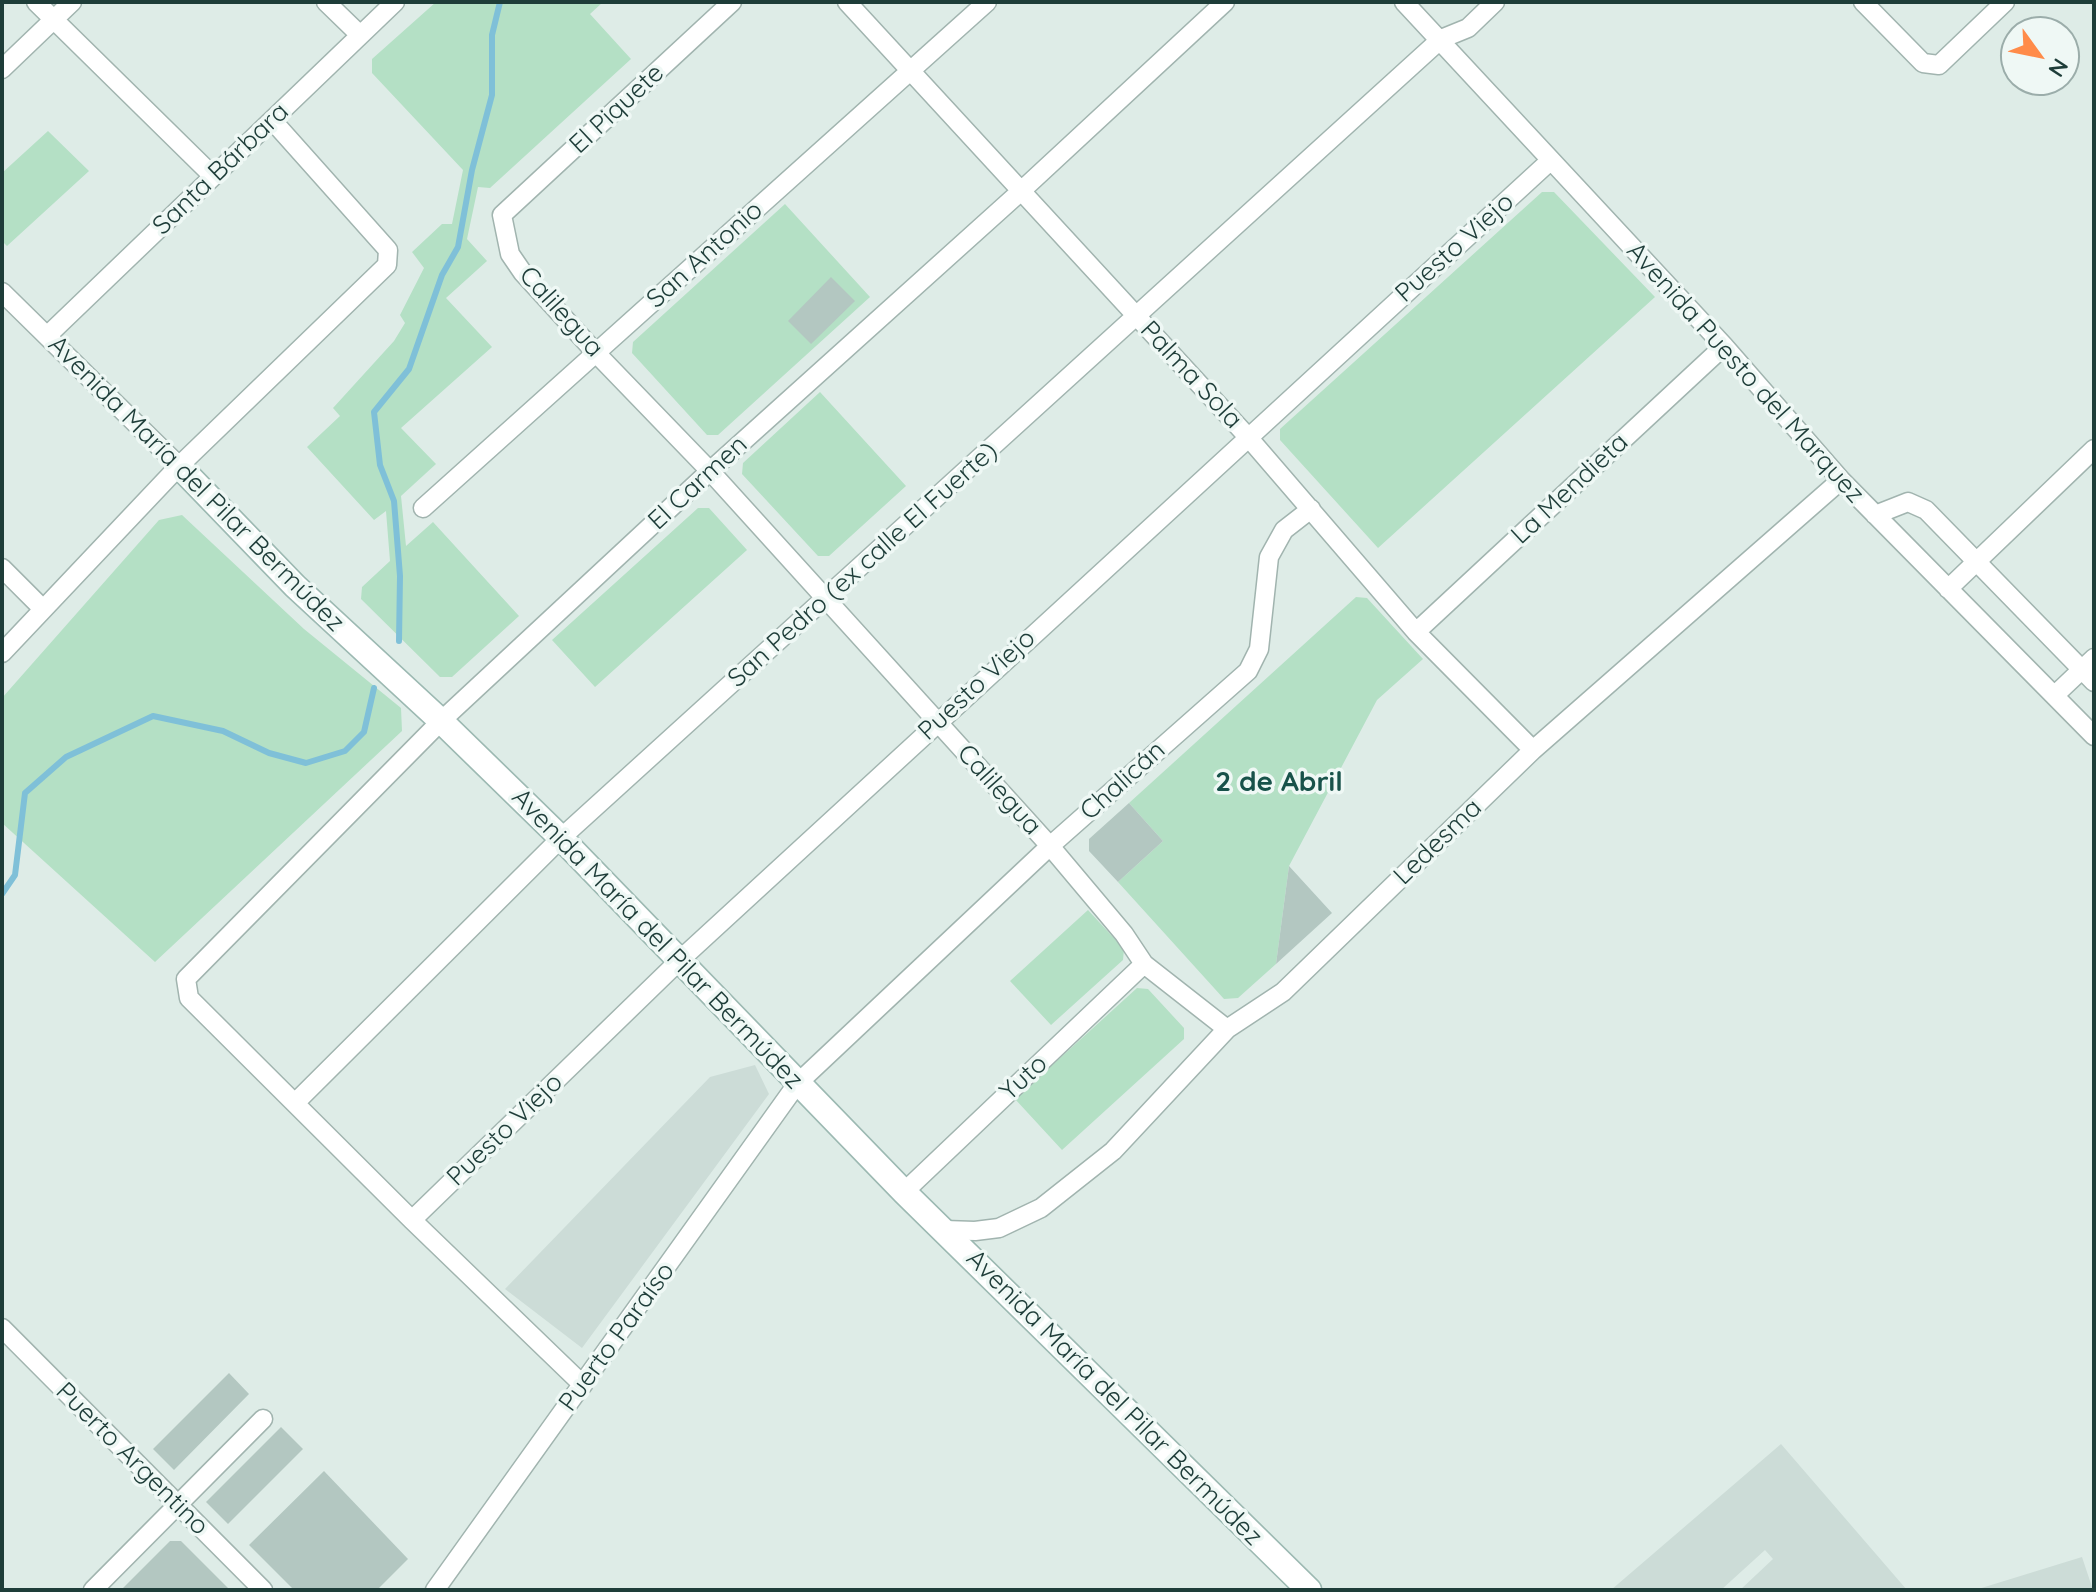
<!DOCTYPE html>
<meta charset="utf-8">
<style>
body{margin:0}
#map{position:relative;width:2096px;height:1592px;overflow:hidden;background:#deece7;font-family:Quicksand,sans-serif}
canvas{display:block}
.frame{position:absolute;inset:0;border:4px solid #1e3d39;pointer-events:none}
.north{position:absolute;left:2000px;top:16px;width:80px;height:80px;box-sizing:border-box;background:#eff8f5;border:2px solid #9badaa;border-radius:50%;rotate:123deg;font-size:22px;font-weight:700;line-height:32px;text-align:center;color:#1e3d39}
.north::after{content:'';display:block;margin:auto;width:28px;height:36px;background:#ff8b49;clip-path:polygon(50% 0,100% 100%,50% 72%,0 100%)}
</style>
<div id="map">
<canvas width="2096" height="1592"></canvas>
<div class="frame"></div>
<div class="north">N</div>
</div>
<script>
const ctx = document.querySelector('canvas').getContext('2d');
ctx.lineJoin = 'round';
function paint(path, color) { ctx.fillStyle = color; ctx.fill(path, 'evenodd'); }
const shape = rows => new Path2D(rows.map(r => 'M' + r).join(''));
function strokePath(path, color, width, dash) { ctx.strokeStyle = color; ctx.lineWidth = width; ctx.lineCap = dash ? 'butt' : 'round'; ctx.setLineDash(dash || []); ctx.stroke(path); }
function drawText(font, color, halo, rows, align = 'center') {
  ctx.font = font + ' Quicksand,sans-serif'; ctx.lineWidth = 7; ctx.setLineDash([]); ctx.textBaseline = 'middle'; ctx.strokeStyle = halo; ctx.fillStyle = color; for (const [text, x, y, turn = 0] of rows) {
    ctx.save(); ctx.translate(x, y); ctx.rotate((+turn || 0) * Math.PI / 180); ctx.textAlign = isNaN(turn) ? turn : align; if (halo) ctx.strokeText(text, 0, 0); ctx.fillText(text, 0, 0); ctx.restore();
  }
}
paint(shape([
 [755,1065,769,1094,582,1348,505,1289,710,1077],
 [1781,1444,1907,1590,1740,1590,1773,1559,1765,1550,1721,1590,1611,1590],
 [2082,1557,2093,1590,1975,1590]
]), '#ccdcd7');
paint(shape([
 [436,2,603,2,590,14,631,59,490,188,478,187,467,239,487,261,446,298,492,347,401,428,436,464,401,496,406,546,433,522,519,616,452,677,440,677,361,599,362,587,390,561,386,511,374,520,307,447,340,416,333,408,394,341,405,323,400,315,424,268,412,252,442,224,452,224,463,170,372,73,372,59],
 [48,131,89,171,7,246,2,241,2,173],
 [1542,192,1554,192,1655,297,1378,548,1280,440,1280,429],
 [785,204,870,297,718,435,707,435,632,353,633,342],
 [820,392,906,486,829,556,818,556,742,474,743,463],
 [698,508,709,508,747,550,595,687,552,640],
 [182,515,304,629,401,708,402,731,155,962,2,823,2,698,159,520],
 [1356,597,1367,598,1423,659,1377,700,1289,866,1276,964,1238,998,1224,999,1118,882,1163,841,1129,803],
 [1088,910,1124,949,1123,960,1051,1025,1010,981],
 [1137,988,1148,989,1184,1028,1184,1039,1062,1150,1015,1099]
]), '#b4e0c5');
strokePath(shape([
 [399,641,400,576,394,501,380,465,374,412,409,369,442,275,458,247,472,170,492,95,492,35,500,2],
 [2,894,15,875,25,793,66,757,153,716,223,731,269,753,306,763,345,751,364,732,374,688]
]), '#7fc0d8', 6);
paint(shape([
 [831,277,855,301,811,344,788,321],
 [1129,803,1163,841,1118,882,1089,851,1089,839],
 [1289,866,1332,913,1276,964],
 [229,1373,249,1394,174,1470,153,1449],
 [281,1427,303,1449,228,1524,206,1502],
 [324,1471,408,1559,377,1590,294,1590,249,1545],
 [170,1541,181,1541,230,1590,121,1590]
]), '#b3c7c1');
const street = shape([
 [36,2,213,176],
 [326,2,360,35],
 [732,2,502,215,510,254,523,273,596,353,710,471,1050,846,1124,934,1144,964,1227,1029],
 [847,2,1248,437,1416,632,1533,750],
 [1404,2,1724,346,1841,480,2094,736],
 [1863,2,1923,63,1939,65,2005,2],
 [2,69,72,2],
 [2,292,179,466],
 [47,336,395,2],
 [423,508,987,2],
 [1875,515,1908,502,1926,510,2094,682],
 [2,568,43,609],
 [1948,589,2094,449],
 [1416,632,1724,346],
 [2,653,179,466,387,265,388,250,272,120],
 [2055,695,2094,658],
 [295,1103,561,838,1441,39,1468,28,1495,2],
 [904,1192,1144,964],
 [412,1220,681,959,1551,160],
 [945,1230,975,1231,999,1228,1041,1208,1113,1151,1227,1029,1283,992,1533,750,1841,480],
 [2,1328,263,1590],
 [583,1385,412,1220,189,998,186,979,441,721,710,471,1020,192,1225,2],
 [93,1590,263,1419],
 [435,1590,797,1084,1050,846,1248,671,1259,649,1269,557,1284,530,1311,509]
]);
const secondary = shape([
 [179,466,295,586,441,721,561,838,904,1192,1309,1590]
]);
strokePath(street, '#a1b4af', 21);
strokePath(secondary, '#9cb9b2', 27);
strokePath(street, '#fff', 18);
strokePath(secondary, '#fff', 24);
drawText('26px', '#1e3d39', '#eff8f5', [
 ["El Piquete",617,109,-43],
 ["Santa Bárbara",221,169,-44],
 ["Puesto Viejo",1455,248,-42],
 ["San Antonio",705,255,-42],
 ["Calilegua",561,312,48],
 ["Avenida Puesto del Marquez",1745,373,48],
 ["Palma Sola",1191,375,47],
 ["El Carmen",698,483,-43],
 ["Avenida María del Pilar Bermúdez",196,484,45],
 ["La Mendieta",1570,489,-43],
 ["San Pedro (ex calle El Fuerte)",863,565,-42],
 ["Puesto Viejo",977,685,-43],
 ["Chalicán",1123,781,-42],
 ["Calilegua",999,790,48],
 ["Ledesma",1438,842,-44],
 ["Avenida María del Pilar Bermúdez",657,939,46],
 ["Yuto",1024,1078,-43],
 ["Puesto Viejo",505,1130,-44],
 ["Puerto Paraíso",617,1337,-54],
 ["Avenida María del Pilar Bermúdez",1114,1398,45],
 ["Puerto Argentino",132,1459,45]
]);
drawText('bold 28px', '#18524a', '#eff8f5', [
 ["2 de Abril",1279,783]
]);
</script>
